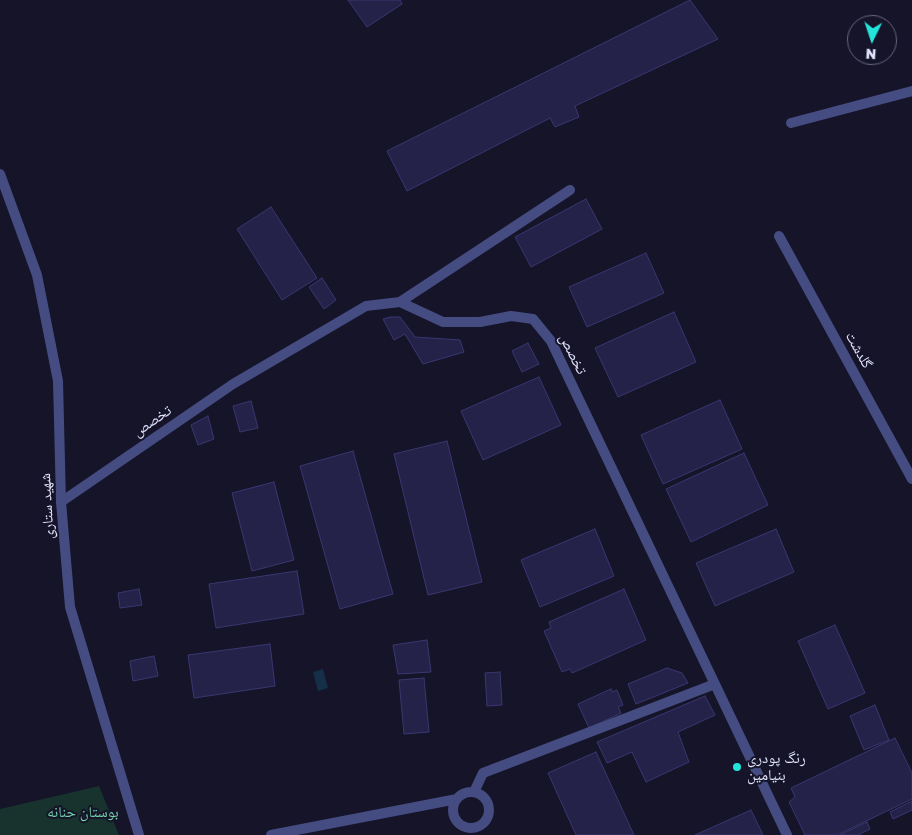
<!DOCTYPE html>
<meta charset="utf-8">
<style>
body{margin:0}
#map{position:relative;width:912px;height:835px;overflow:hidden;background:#151429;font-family:"Golos Text",sans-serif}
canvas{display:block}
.north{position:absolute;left:847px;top:15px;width:50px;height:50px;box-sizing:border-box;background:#151429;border:1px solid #66667d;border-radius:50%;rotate:184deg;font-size:14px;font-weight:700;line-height:20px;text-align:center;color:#e0e1fb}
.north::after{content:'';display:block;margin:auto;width:18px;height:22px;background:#23e4db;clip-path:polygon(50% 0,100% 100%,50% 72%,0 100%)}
</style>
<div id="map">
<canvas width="912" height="835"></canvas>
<div class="north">N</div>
</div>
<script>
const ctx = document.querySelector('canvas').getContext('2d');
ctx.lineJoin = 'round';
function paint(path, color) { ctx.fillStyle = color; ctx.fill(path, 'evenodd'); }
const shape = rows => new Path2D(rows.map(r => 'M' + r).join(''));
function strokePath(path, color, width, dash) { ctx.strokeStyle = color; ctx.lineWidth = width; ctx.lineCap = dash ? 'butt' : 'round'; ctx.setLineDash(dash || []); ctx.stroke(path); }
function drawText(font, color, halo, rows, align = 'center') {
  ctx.font = font + ' "Golos Text","Noto Naskh Arabic",sans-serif'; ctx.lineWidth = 4; ctx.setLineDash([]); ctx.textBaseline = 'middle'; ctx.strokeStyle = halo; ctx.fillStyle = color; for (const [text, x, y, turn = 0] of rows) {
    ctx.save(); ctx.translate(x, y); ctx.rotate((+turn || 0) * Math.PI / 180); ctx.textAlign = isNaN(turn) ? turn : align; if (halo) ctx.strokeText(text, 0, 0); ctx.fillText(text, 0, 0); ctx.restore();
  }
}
paint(shape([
 [99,786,119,835,0,835,0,809]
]), '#18322d');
paint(shape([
 [323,669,328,688,318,691,313,672]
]), '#142f47');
const building = shape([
 [348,0,400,0,402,4,367,27,348,0],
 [690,0,718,39,575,106,579,117,555,127,550,118,407,191,387,151,690,0],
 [586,199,602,229,531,267,515,237,586,199],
 [271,207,317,278,282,300,237,229,271,207],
 [646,253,664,293,587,327,569,287,646,253],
 [322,278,336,300,324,309,309,287,322,278],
 [674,312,696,362,618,397,595,348,674,312],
 [391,317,400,317,415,337,460,340,464,352,423,364,405,334,394,340,383,319,391,317],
 [528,343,539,364,522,372,512,351,528,343],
 [539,377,561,425,483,460,461,411,539,377],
 [720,400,742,449,663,484,641,435,720,400],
 [251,401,258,428,240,432,233,406,251,401],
 [208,416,214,439,198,445,191,425,208,416],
 [447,441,482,582,428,595,394,454,447,441],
 [353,451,393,594,340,609,300,466,353,451],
 [744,453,768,505,691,542,666,489,744,453],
 [274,482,294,560,252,571,232,493,274,482],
 [595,529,614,576,540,607,521,560,595,529],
 [776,529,794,572,715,606,696,563,776,529],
 [297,571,304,614,216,628,209,584,297,571],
 [139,589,142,605,120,608,118,593,139,589],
 [624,589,646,640,572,673,570,669,562,672,544,631,551,628,549,622,624,589],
 [835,625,865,693,828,709,798,641,835,625],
 [427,640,431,672,398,674,393,645,427,640],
 [270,644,275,686,194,698,188,655,270,644],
 [154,656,158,676,133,681,130,661,154,656],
 [667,668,682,673,688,683,636,704,628,684,667,668],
 [500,672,502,705,487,706,485,673,500,672],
 [424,678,429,732,404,734,399,680,424,678],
 [611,689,612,692,617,690,623,705,618,707,621,713,589,728,578,704,611,689],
 [705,696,715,715,678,732,689,762,646,782,632,752,607,763,597,742,705,696],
 [875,705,889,740,864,750,850,716,875,705],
 [895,738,912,773,912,799,837,835,805,835,789,802,795,797,791,788,895,738],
 [596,752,634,835,576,835,548,773,596,752],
 [912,801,912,810,893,819,890,812,912,801],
 [751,810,763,835,695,835,751,810],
 [867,822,870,829,858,835,840,835,867,822]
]);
paint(building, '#242248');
strokePath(building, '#3a3771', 1);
strokePath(shape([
 [791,123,912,91],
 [779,236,912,479],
 [400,302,570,190],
 [61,502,233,384,366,306,400,302,443,322,480,322,511,316,533,319,551,341,787,835],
 '453 810a18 18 0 1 1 36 0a18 18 0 1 1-36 0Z',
 [474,792,483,773,715,684],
 [271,835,457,799]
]), '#454c82', 10);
strokePath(shape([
 [0,174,37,275,58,381,61,502,70,607,139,835]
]), '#454c82', 10);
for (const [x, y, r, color] of [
 [737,767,5,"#23e4db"]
]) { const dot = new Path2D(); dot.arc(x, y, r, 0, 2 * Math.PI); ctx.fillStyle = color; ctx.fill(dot); strokePath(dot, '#151429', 2); }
drawText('15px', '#e0e1fb', '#151429', [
 ["گلدشت",859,350,61],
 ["تخصص",573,354,63],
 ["تخصص",152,421,-35],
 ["شهید ستاری",47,506,-93]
]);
drawText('15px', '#e0e1fb', '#151429', [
 ["رنگ پودری",747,758],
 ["بنیامین",747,775]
], 'left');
drawText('15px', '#73d4ad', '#151429', [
 ["بوستان حنانه",83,812]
]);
</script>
